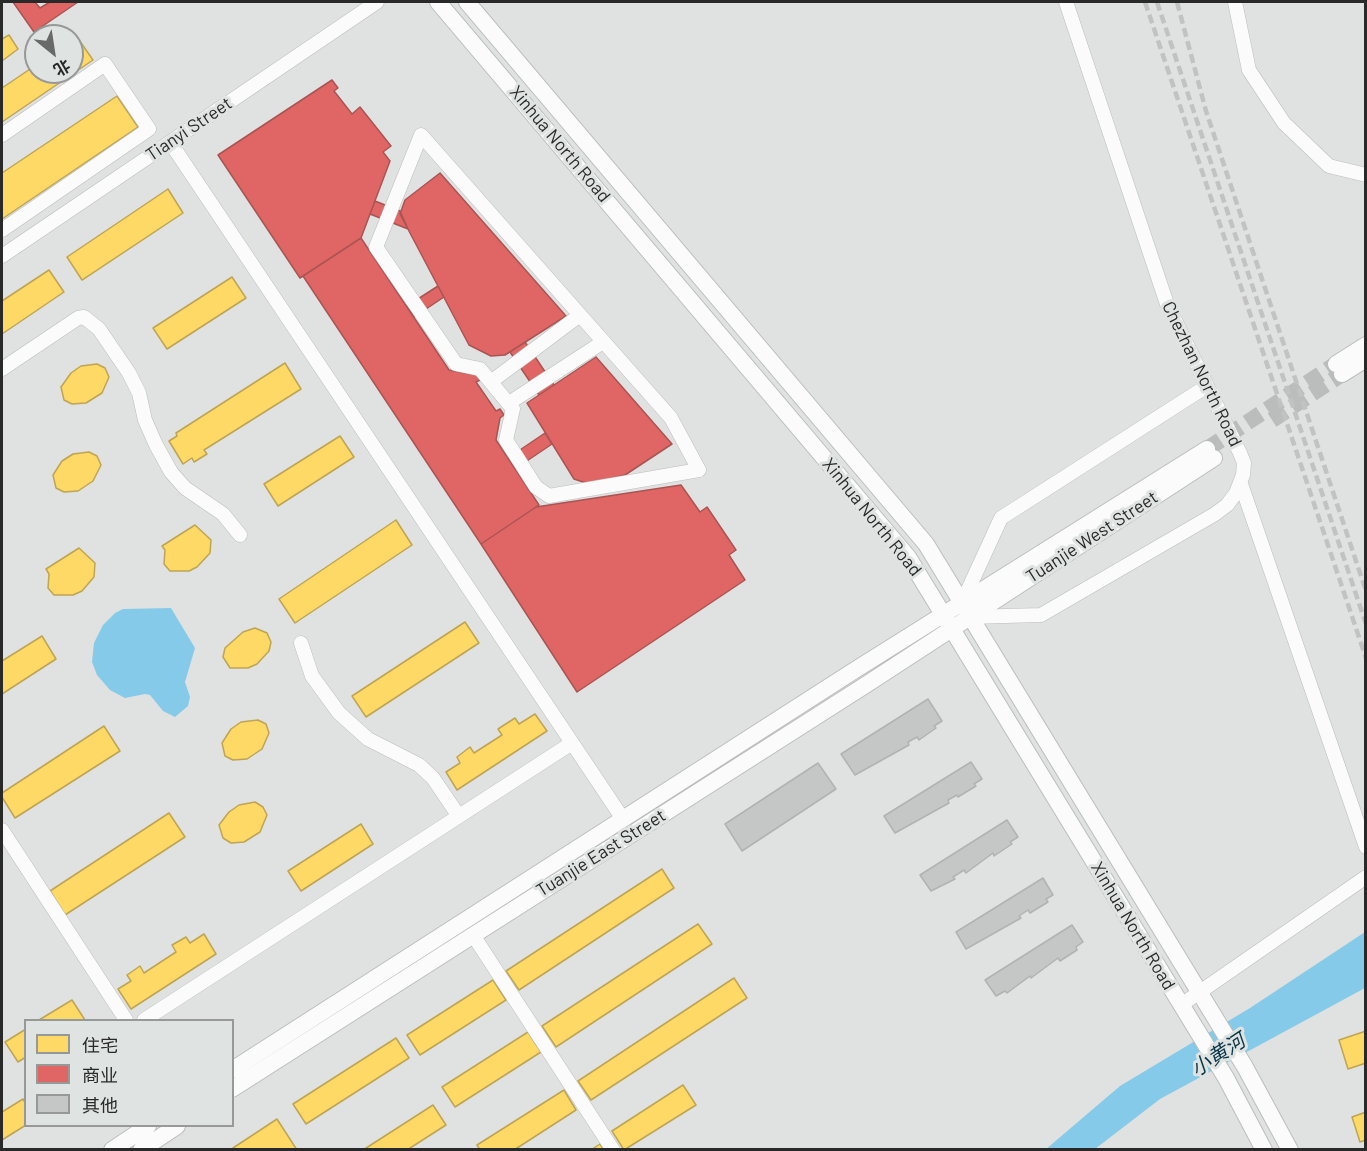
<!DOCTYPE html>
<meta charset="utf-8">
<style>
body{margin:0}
#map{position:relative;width:1367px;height:1151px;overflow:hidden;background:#e0e2e1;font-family:Barlow,"Noto Sans SC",sans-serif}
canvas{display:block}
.frame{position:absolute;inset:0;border:3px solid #282928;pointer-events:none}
.legend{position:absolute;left:24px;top:1019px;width:210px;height:108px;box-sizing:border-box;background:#dfe3e1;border:2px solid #969997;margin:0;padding:8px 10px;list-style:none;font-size:18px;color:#282928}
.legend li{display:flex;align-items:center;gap:12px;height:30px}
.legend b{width:30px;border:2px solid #969997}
.north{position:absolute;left:24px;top:24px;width:60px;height:60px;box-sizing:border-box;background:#dfe3e1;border:2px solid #969997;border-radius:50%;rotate:150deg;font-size:16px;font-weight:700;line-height:24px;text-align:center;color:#282928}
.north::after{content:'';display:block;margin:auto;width:21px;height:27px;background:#686a69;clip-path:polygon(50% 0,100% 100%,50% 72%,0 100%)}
</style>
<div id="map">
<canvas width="1367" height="1151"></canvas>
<div class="frame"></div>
<ul class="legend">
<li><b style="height:16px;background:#ffd966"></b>住宅</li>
<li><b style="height:16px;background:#e06666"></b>商业</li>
<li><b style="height:16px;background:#c5c6c6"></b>其他</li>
</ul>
<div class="north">北</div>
</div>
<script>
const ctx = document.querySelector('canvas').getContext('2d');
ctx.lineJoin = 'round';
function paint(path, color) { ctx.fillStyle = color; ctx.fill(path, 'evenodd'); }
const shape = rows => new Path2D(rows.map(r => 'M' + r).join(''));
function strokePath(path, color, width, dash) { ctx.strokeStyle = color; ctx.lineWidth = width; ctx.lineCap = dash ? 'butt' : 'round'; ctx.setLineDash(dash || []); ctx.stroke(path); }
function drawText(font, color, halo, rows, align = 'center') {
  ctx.font = font + ' Barlow,"Noto Sans SC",sans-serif'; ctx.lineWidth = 6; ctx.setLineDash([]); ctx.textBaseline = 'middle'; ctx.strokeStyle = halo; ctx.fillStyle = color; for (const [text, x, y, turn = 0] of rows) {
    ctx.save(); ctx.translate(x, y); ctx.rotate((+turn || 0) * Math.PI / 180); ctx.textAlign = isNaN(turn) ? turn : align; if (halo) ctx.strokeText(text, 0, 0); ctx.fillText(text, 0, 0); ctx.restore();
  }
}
paint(shape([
 [171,608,195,648,185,682,190,697,188,706,175,717,163,711,150,695,145,694,125,698,110,690,97,675,92,662,94,643,103,625,115,613,123,609],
 [1365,932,1365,988,1160,1099,1095,1149,1045,1150,1120,1086,1250,1008]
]), '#85cae8');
const homes = shape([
 [9,35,18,49,2,61,2,39,9,35],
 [77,37,93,60,2,122,2,88,36,65,36,72,72,72,72,40,77,37],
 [117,96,138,127,2,219,2,173,117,96],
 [168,189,183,213,82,280,67,257,168,189],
 [49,270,64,292,2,334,2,301,49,270],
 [232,277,246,298,167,349,153,328,232,277],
 [285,363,301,389,204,450,207,454,194,462,192,458,183,464,169,441,177,436,176,433,285,363],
 [97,364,105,368,109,377,102,393,86,403,72,404,64,400,61,387,71,373,81,366,97,364],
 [340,436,354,457,278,506,264,484,340,436],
 [89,452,97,456,101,465,93,481,78,491,64,492,56,488,53,475,62,461,73,454,89,452],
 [396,520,412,545,295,623,279,599,396,520],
 [195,525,211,540,210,553,197,567,189,571,170,571,164,564,165,550,162,546,195,525],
 [79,548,95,563,94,577,82,591,73,595,54,595,48,588,49,574,46,569,79,548],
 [465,622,479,643,366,717,352,696,465,622],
 [255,628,267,633,271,642,269,651,257,664,248,668,230,668,223,657,225,648,243,632,255,628],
 [42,636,56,659,2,694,2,661,42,636],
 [535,714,547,731,457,790,446,772,460,763,457,757,470,747,474,753,502,735,498,729,515,718,519,724,535,714],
 [258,720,266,724,269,733,262,749,247,759,233,760,225,756,222,743,231,729,241,722,258,720],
 [104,726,120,751,15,818,2,797,2,793,104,726],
 [255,802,263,807,267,815,260,832,244,842,231,843,223,838,219,825,229,812,239,805,255,802],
 [169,813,185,837,65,915,50,891,169,813],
 [361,824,373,844,301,891,288,871,361,824],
 [662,869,674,888,519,990,506,971,662,869],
 [698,924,712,944,556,1047,542,1026,698,924],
 [204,934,216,954,131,1009,118,989,131,981,127,975,140,966,144,973,176,952,172,945,186,937,190,943,204,934],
 [734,978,747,998,591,1100,578,1081,734,978],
 [493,980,506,1000,420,1055,407,1035,493,980],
 [72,1000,85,1020,39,1020,72,1000],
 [26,1029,26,1057,18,1062,5,1042,26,1029],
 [1366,1031,1366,1063,1348,1069,1339,1040,1366,1031],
 [528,1032,541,1052,455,1107,442,1087,528,1032],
 [396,1038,409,1058,306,1124,293,1104,396,1038],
 [683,1085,696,1105,624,1150,612,1131,683,1085],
 [564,1090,576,1110,514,1150,480,1150,477,1145,564,1090],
 [23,1099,26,1104,26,1125,2,1140,2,1112,23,1099],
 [433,1105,446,1125,407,1150,363,1150,433,1105],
 [1366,1112,1366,1140,1360,1142,1352,1117,1366,1112],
 [277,1119,297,1150,230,1150,277,1119],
 [600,1144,604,1150,591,1150,600,1144]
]);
paint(homes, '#ffd966');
strokePath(homes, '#bea453', 1.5);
const shops = shape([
 [13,2,35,2,40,8,50,2,78,2,34,32,13,2],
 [332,80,338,88,334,91,352,114,360,107,391,146,383,152,390,161,361,238,300,278,218,155,332,80],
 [440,173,566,316,505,355,491,356,469,345,400,214,405,200,440,173],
 [375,201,400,211,408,229,370,214,375,201],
 [361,238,449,370,471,374,475,372,480,380,476,382,496,411,500,409,504,415,500,418,496,440,539,505,481,544,303,276,361,238],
 [438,286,444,297,414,317,407,306,438,286],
 [525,342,554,385,539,395,510,352,525,342],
 [596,357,672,444,625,475,589,484,574,479,527,403,596,357],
 [545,433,552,444,515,469,508,458,545,433],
 [681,485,700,512,707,507,736,550,729,555,745,580,577,692,481,544,536,507,681,485]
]);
paint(shops, '#e06666');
strokePath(shops, '#a95453', 1.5);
const building = shape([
 [928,699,942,721,934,726,936,728,919,740,917,737,908,742,909,745,855,775,841,754,928,699],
 [971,762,982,779,974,784,976,786,958,797,957,795,948,800,949,803,895,833,884,816,971,762],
 [818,763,836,789,742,851,725,824,818,763],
 [1007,820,1018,837,1010,842,1012,844,994,856,993,853,966,873,964,870,953,877,955,879,931,891,920,875,1007,820],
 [1043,878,1053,895,1046,899,1048,902,1030,913,1028,910,1019,916,1021,918,966,949,956,932,1043,878],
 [1072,925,1083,942,1076,947,1077,950,1060,961,1058,958,1031,978,1030,976,1007,993,1005,991,996,996,985,980,1072,925]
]);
paint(building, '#c5c6c6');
strokePath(building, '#b1b3b2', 1.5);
strokePath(shape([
 [1272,420,1342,374],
 [1207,449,1336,364]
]), '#bbbdbc', 16, [16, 8]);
const minor = shape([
 [1235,2,1249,70,1284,123,1329,166,1366,175],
 [2,135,105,64,149,129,2,230],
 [421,135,671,418,699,470,549,496,536,487,506,440,513,409,480,369,456,364,376,247,421,135],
 [170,142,623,819],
 [2,256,377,2],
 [2,369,78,318,84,317,99,329,129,373,139,393,145,420,156,445,171,472,185,488,223,514,240,535],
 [492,381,580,315],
 [509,403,603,342],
 [1241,484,1366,847],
 [962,603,1001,518,1207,386],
 [970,617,1041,615,1215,514,1227,505,1236,493,1243,475,1244,463,1240,453,1167,304,1066,2],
 [301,643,312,676,339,713,368,739,419,765,433,778,458,815],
 [2,830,126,1020],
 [473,935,613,1150],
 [1181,1005,1366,877],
 [144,1020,572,743]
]);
const major = shape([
 [438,2,908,557,1226,1078,1264,1150],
 [467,2,926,544,1245,1067,1290,1150],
 [1336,364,1366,345],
 [1342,374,1366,359],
 [232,1070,855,670,1207,449],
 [232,1089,864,686,1214,458],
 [112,1150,148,1126],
 [141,1150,177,1126]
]);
strokePath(minor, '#bbbdbc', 15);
strokePath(major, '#bbbdbc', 18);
strokePath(minor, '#fafbfa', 14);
strokePath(major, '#fafbfa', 16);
strokePath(shape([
 [1145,2,1366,658],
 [1157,2,1366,624],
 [1177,2,1206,111,1366,591]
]), '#c1c2c1', 4.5, [9, 4.5]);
drawText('18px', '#282928', '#dfe3e1', [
 ["Tianyi Street",189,129,-34],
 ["Xinhua North Road",560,144,50],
 ["Chezhan North Road",1202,374,64],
 ["Xinhua North Road",872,517,51],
 ["Tuanjie West Street",1092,537,-33],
 ["Tuanjie East Street",601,853,-32],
 ["Xinhua North Road",1133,926,59]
]);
drawText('italic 20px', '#093748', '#dfe3e1', [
 ["小黄河",1218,1055,-33]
]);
</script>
